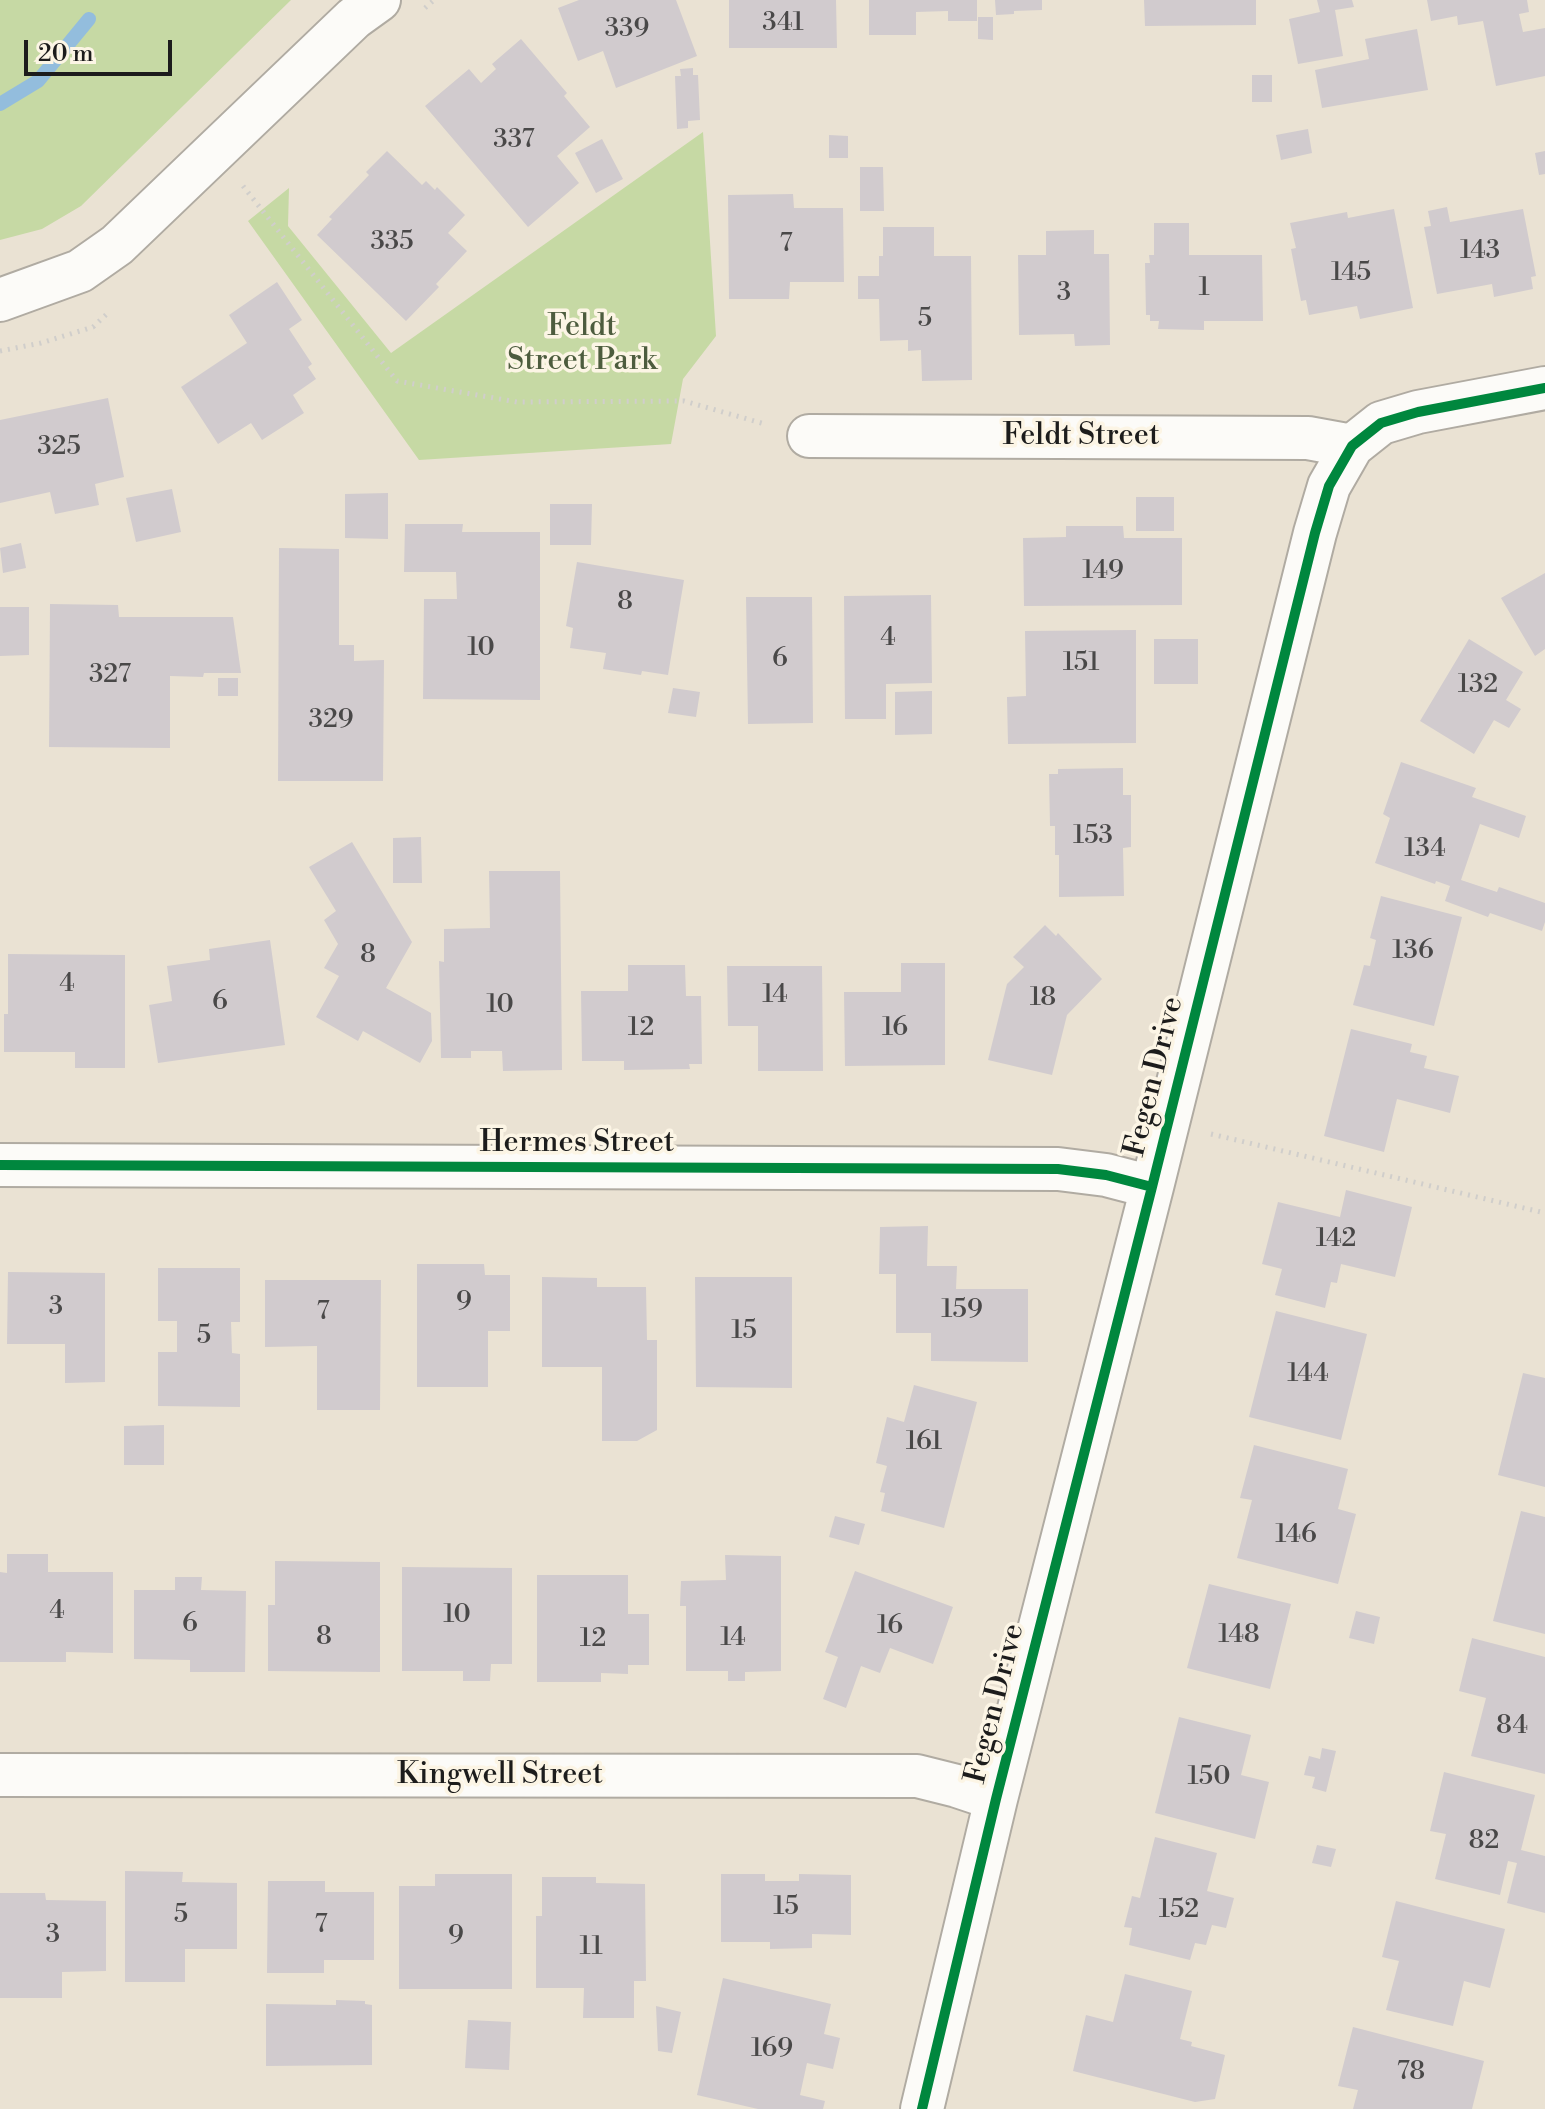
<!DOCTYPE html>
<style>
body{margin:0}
#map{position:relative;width:1545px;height:2109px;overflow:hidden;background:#eae2d3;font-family:"Libre Bodoni",serif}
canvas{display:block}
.scale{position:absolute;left:24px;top:40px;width:148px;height:36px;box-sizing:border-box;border:4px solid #1c1c1c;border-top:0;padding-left:10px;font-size:24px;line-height:28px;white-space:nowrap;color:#1c1c1c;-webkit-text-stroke:6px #fcf5e5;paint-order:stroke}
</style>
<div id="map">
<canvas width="1545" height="2109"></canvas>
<div class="scale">20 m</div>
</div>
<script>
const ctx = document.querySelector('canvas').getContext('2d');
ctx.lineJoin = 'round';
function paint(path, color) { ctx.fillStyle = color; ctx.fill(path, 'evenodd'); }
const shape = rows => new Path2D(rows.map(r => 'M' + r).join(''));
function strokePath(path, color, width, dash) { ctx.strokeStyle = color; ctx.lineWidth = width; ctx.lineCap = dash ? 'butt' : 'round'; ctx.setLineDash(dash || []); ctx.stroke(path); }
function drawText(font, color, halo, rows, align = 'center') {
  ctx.font = font + ' "Libre Bodoni",serif'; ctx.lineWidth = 7; ctx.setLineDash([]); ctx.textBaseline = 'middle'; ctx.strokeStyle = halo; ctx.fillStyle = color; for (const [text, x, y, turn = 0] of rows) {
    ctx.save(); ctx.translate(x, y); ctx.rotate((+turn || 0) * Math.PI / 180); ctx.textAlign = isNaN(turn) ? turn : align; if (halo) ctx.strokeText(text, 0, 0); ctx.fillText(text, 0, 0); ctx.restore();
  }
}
paint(shape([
 [0,0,291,0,81,206,42,229,0,240],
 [703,132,716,336,683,379,671,444,419,460,248,221,289,188,288,226,391,353]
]), '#c6d9a4');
strokePath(shape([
 [0,104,38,81,89,19]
]), '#93bddd', 14);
paint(shape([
 [579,0,676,0,697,56,616,88,603,51,578,61,558,8],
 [729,0,836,0,837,48,729,48],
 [869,0,977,0,977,21,948,21,948,11,916,12,916,35,869,35],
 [995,0,1042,0,1042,10,1014,11,1014,14,996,15],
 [1144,0,1256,0,1256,25,1145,26],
 [1317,0,1352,0,1354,7,1335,10,1343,56,1298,64,1289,19,1320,12],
 [1427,0,1527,0,1529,12,1519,14,1523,32,1545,28,1545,76,1496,86,1483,21,1458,25,1457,16,1431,21],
 [978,17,993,17,993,40,978,39],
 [1417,29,1428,90,1322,108,1315,70,1369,59,1365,39],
 [521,39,567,93,564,96,590,127,557,156,579,183,528,227,425,106,469,69,481,83,496,69,492,64],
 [693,68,693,75,698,75,700,120,688,121,688,128,677,129,675,76,681,76,680,69],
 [1252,75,1272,75,1272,102,1252,102],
 [1308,129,1312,153,1281,160,1276,135],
 [829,135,848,136,848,158,829,158],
 [602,139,623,179,596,193,575,153],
 [387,151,422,185,426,181,435,190,437,187,465,215,448,233,467,251,436,284,439,287,406,321,317,235,332,219,329,217,369,175,366,172],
 [1545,151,1545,174,1539,175,1535,153],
 [860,167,883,167,884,211,860,211],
 [793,194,794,208,843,208,844,282,790,282,789,299,729,299,728,195],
 [1447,207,1450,222,1523,209,1536,276,1531,277,1533,289,1494,297,1492,284,1437,294,1424,227,1431,226,1428,211],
 [1394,209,1413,308,1360,319,1357,306,1309,315,1306,300,1301,301,1291,249,1296,248,1290,223,1347,212,1348,218],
 [1154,223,1189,223,1189,255,1262,255,1263,321,1204,321,1204,330,1158,329,1159,321,1150,321,1150,315,1146,315,1145,263,1150,263,1149,255,1154,255],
 [883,227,934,227,934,256,971,256,972,380,922,381,921,350,908,351,908,340,880,341,879,299,858,299,858,276,879,276,879,256,883,256],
 [1094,230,1094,254,1109,254,1110,345,1075,346,1074,334,1019,335,1018,255,1046,255,1046,231],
 [277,282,302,320,289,329,312,364,308,367,316,379,293,395,304,413,262,440,251,423,218,444,181,387,247,343,229,315],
 [108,398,124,477,95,484,99,505,55,514,50,492,0,503,0,420],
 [172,489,181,532,136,542,126,498],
 [388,493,388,539,345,538,345,494],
 [1136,497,1174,497,1174,531,1136,531],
 [550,504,592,504,591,545,550,545],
 [405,524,463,524,462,532,540,532,540,700,423,699,424,599,457,599,456,572,404,572],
 [1066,526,1123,526,1124,538,1182,538,1182,605,1024,606,1023,538,1066,537],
 [21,543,26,568,3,573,0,548],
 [279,548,339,549,339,645,354,645,354,661,384,660,383,781,278,781],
 [577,562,684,580,668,675,642,671,641,675,603,669,606,653,570,648,573,628,566,626],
 [1545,573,1545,649,1535,656,1501,598],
 [931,595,932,683,886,684,886,719,845,719,844,596],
 [746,597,812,597,813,723,748,724],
 [50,604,118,605,119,617,233,617,241,673,204,673,203,677,170,676,170,748,49,747],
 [0,607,29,607,29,655,0,656],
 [1136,630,1136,743,1008,744,1007,697,1026,696,1025,631],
 [1154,639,1198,639,1198,684,1154,684],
 [1469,639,1523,672,1506,700,1521,709,1509,728,1494,720,1474,754,1420,721],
 [218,678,238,678,238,696,218,696],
 [673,688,700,692,696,717,668,713],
 [932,691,932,734,895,735,895,692],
 [1401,762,1476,788,1472,797,1526,816,1519,838,1480,824,1461,880,1497,892,1499,887,1545,903,1545,922,1542,931,1490,913,1488,917,1445,901,1450,886,1436,881,1435,884,1375,863,1390,818,1383,814],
 [1123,768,1123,795,1131,795,1131,847,1123,848,1124,896,1059,897,1059,855,1055,855,1055,826,1050,826,1049,774,1058,774,1058,769],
 [421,837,422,883,393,883,393,838],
 [352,842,412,942,386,988,431,1013,432,1041,420,1063,363,1031,358,1041,316,1017,339,976,324,968,338,944,324,920,336,911,309,867],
 [489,871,560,871,562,1070,503,1071,502,1051,471,1051,471,1058,441,1058,439,961,444,962,444,929,490,928],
 [1381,896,1462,917,1434,1026,1353,1005,1364,965,1370,966,1376,940,1370,938],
 [1045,925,1056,936,1058,933,1102,979,1067,1015,1052,1075,988,1060,1007,984,1024,967,1013,957],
 [270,940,285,1045,158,1063,149,1005,172,1001,167,966,210,960,209,949],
 [8,954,125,955,125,1068,75,1068,75,1052,4,1052,4,1014,8,1014],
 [901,963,945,963,945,1065,845,1066,844,992,901,992],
 [628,965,685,965,686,996,701,996,702,1064,689,1064,690,1069,624,1070,624,1061,582,1061,581,991,628,991],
 [727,966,822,966,823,1071,758,1071,758,1026,728,1026],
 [1351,1029,1412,1044,1410,1052,1427,1056,1424,1068,1459,1076,1450,1113,1397,1099,1384,1152,1324,1136],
 [1346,1190,1412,1207,1395,1277,1341,1264,1337,1283,1331,1282,1325,1308,1275,1295,1282,1269,1262,1264,1278,1202,1340,1217],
 [928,1226,927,1266,957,1266,956,1289,1028,1289,1028,1362,931,1361,931,1333,896,1333,896,1274,879,1274,880,1227],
 [417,1264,484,1264,485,1275,510,1275,510,1331,488,1331,488,1387,417,1387],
 [158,1268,240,1268,240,1322,231,1322,232,1353,240,1354,240,1407,158,1406,158,1352,177,1352,177,1321,158,1321],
 [8,1272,105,1273,105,1382,65,1383,65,1344,7,1344],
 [542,1277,597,1278,597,1287,646,1287,647,1340,657,1340,657,1430,637,1441,602,1441,602,1367,542,1367],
 [695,1277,792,1277,792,1388,696,1387],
 [265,1280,381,1280,380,1410,317,1410,317,1346,265,1347],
 [1276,1311,1367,1334,1341,1440,1249,1417],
 [1523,1373,1545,1378,1545,1487,1498,1475],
 [914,1385,977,1402,944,1528,881,1511,885,1493,880,1492,887,1466,876,1463,887,1417,904,1422],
 [164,1425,164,1465,124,1465,124,1426],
 [1254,1445,1348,1469,1338,1509,1356,1514,1338,1584,1237,1558,1252,1500,1240,1498],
 [1521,1511,1545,1517,1545,1634,1493,1621],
 [835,1516,865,1524,859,1545,829,1537],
 [7,1554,48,1554,48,1572,113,1572,113,1653,66,1652,66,1662,0,1662,0,1572,7,1573],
 [725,1555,781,1556,781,1671,745,1672,745,1681,728,1681,728,1671,686,1671,686,1606,680,1606,681,1581,726,1580],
 [275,1561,380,1562,380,1672,268,1671,268,1605,275,1605],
 [402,1567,512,1568,512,1664,491,1664,490,1681,463,1681,463,1671,402,1671],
 [855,1571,953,1607,933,1664,890,1648,880,1673,861,1666,846,1708,823,1699,838,1657,825,1652],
 [537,1575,628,1575,628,1614,649,1614,649,1665,628,1665,628,1674,601,1673,601,1682,537,1682],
 [175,1577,202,1577,201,1590,246,1591,245,1672,190,1672,190,1660,134,1659,134,1590,175,1590],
 [1209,1584,1291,1604,1270,1689,1187,1668],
 [1356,1611,1380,1617,1374,1644,1349,1638],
 [1472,1638,1545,1657,1545,1774,1471,1756,1486,1698,1459,1691],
 [1179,1717,1251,1735,1241,1775,1269,1782,1255,1839,1155,1813],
 [1322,1748,1336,1751,1326,1792,1312,1788,1315,1777,1304,1775,1309,1756,1320,1759],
 [1444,1772,1535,1795,1521,1850,1545,1856,1545,1913,1507,1903,1517,1863,1508,1861,1500,1895,1435,1879,1446,1834,1430,1831],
 [1155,1837,1217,1853,1207,1891,1234,1898,1226,1928,1212,1925,1206,1945,1195,1943,1190,1960,1129,1945,1132,1928,1124,1927,1132,1896,1140,1898],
 [1317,1845,1336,1849,1331,1867,1312,1863],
 [125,1871,183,1872,182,1882,237,1883,237,1949,185,1949,185,1982,125,1982],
 [435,1874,512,1874,512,1989,399,1989,399,1886,435,1886],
 [721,1874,765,1874,765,1881,799,1881,799,1874,851,1875,851,1935,812,1934,812,1948,770,1949,770,1942,721,1942],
 [542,1877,596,1877,596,1883,645,1884,646,1981,634,1981,634,2018,583,2018,584,1988,536,1988,536,1916,542,1916],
 [268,1881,325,1881,325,1892,374,1892,374,1960,324,1960,324,1973,267,1973],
 [0,1893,45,1893,46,1900,106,1901,106,1971,62,1972,62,1998,0,1998],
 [1396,1901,1505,1929,1490,1988,1464,1981,1453,2026,1386,2010,1399,1961,1382,1957],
 [1125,1974,1192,1991,1180,2039,1192,2042,1191,2046,1225,2055,1215,2099,1195,2102,1073,2071,1086,2015,1113,2022],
 [723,1978,831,2004,824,2034,840,2038,833,2069,807,2063,800,2095,825,2101,823,2109,758,2109,697,2095],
 [336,2000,365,2001,365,2004,372,2005,372,2065,266,2066,266,2004,336,2005],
 [656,2006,681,2012,672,2053,658,2051],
 [468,2020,511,2022,509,2070,465,2068],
 [1353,2027,1484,2061,1472,2109,1353,2109,1358,2090,1338,2086]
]), '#d1cbce');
const street = shape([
 [0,300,80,271,117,245,354,18,379,0],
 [809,436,1308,438,1352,446],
 [0,1165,1058,1169,1106,1175,1152,1187],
 [0,1775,917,1776,957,1786,996,1799],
 [922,2109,996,1799,1152,1187,1315,533,1329,486,1352,446,1381,423,1418,412,1545,388]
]);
strokePath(street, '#b0aba2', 46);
strokePath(shape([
 [425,8,434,0],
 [243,186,397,381,517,402,684,401,765,424],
 [0,351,41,343,93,327,110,311],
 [1211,1134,1545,1213]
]), '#d0cecb', 5, [2, 6]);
strokePath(street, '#fcfbf8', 42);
strokePath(shape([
 [0,1165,1058,1169,1106,1175,1152,1187],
 [922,2109,996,1799,1152,1187,1315,533,1329,486,1352,446,1381,423,1418,412,1545,388]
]), '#00873e', 10);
drawText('26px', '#494848', null, [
 ["341",783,24],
 ["339",627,30],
 ["337",514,141],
 ["335",392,243],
 ["7",786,245],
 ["143",1480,252],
 ["145",1351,274],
 ["1",1204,289],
 ["3",1064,294],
 ["5",925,320],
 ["325",59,448],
 ["149",1103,572],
 ["8",625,603],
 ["4",888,639],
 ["10",481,649],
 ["6",780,660],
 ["151",1081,664],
 ["327",110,676],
 ["132",1478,686],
 ["329",331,721],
 ["153",1093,837],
 ["134",1425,850],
 ["136",1413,952],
 ["8",368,956],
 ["4",67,985],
 ["14",775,996],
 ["18",1043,999],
 ["6",220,1003],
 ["10",500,1006],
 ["12",641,1029],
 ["16",895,1029],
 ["142",1336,1240],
 ["9",464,1303],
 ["3",56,1308],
 ["159",962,1311],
 ["7",323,1313],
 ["15",744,1332],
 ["5",204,1337],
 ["144",1308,1375],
 ["161",924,1443],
 ["146",1296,1536],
 ["4",57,1612],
 ["10",457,1616],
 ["6",190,1625],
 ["16",890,1627],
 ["148",1239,1636],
 ["8",324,1638],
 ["14",733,1639],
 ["12",593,1640],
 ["84",1512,1727],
 ["150",1209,1778],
 ["82",1484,1842],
 ["15",786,1908],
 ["152",1179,1911],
 ["5",181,1916],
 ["7",321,1926],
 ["3",53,1936],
 ["9",456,1937],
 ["11",591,1948],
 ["169",772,2050],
 ["78",1411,2073]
]);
drawText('30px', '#4d5c3e', '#fcf5e5', [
 ["Feldt",582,328],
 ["Street Park",582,362]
]);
drawText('30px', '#1c1c1c', '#fcf5e5', [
 ["Feldt Street",1081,437],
 ["Fegen Drive",1155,1077,-76],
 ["Hermes Street",577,1144],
 ["Fegen Drive",996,1704,-76],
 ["Kingwell Street",500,1776]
]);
</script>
